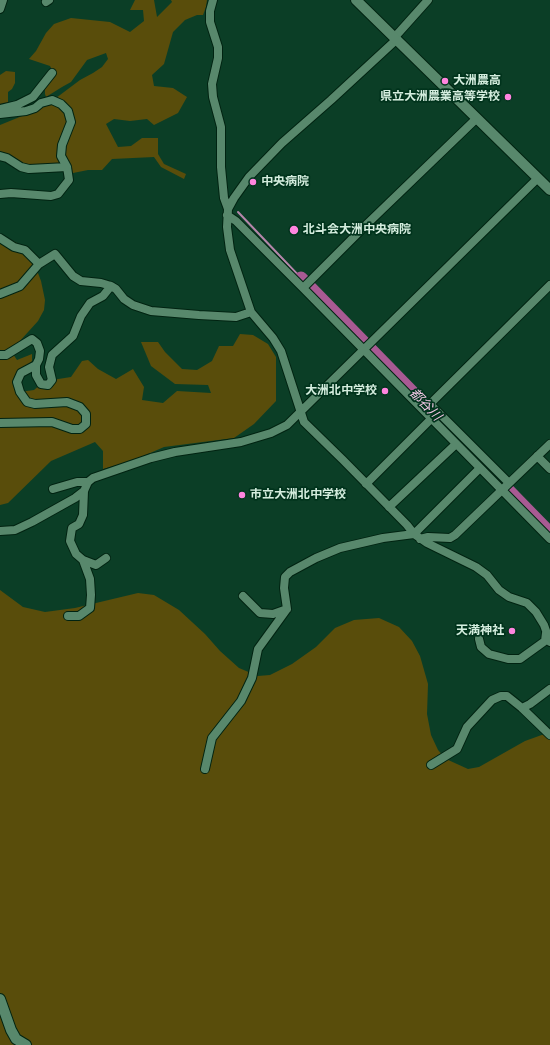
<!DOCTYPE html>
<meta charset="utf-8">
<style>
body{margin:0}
canvas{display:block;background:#0b3e26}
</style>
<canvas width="550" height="1045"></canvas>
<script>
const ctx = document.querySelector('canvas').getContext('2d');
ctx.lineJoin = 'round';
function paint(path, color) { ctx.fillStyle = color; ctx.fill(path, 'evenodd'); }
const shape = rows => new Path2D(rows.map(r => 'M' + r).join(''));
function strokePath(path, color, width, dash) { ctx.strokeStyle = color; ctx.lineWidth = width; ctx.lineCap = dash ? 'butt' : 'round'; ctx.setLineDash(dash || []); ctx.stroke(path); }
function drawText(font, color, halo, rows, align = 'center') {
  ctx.font = font + ' "Archivo Narrow","Noto Sans JP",sans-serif'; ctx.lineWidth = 3.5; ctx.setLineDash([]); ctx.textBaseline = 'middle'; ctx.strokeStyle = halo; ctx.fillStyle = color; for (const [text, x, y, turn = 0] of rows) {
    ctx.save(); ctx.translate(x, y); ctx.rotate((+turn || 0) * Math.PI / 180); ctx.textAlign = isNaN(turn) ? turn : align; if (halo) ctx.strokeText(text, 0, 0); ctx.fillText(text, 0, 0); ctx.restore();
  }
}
paint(shape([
 [135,0,154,0,157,17,172,2,171,0,207,0,206,7,203,15,197,15,185,20,173,32,164,64,152,75,154,86,173,88,187,97,178,113,154,125,147,119,130,121,114,119,106,124,118,147,131,146,142,138,158,138,158,154,164,164,186,174,184,179,161,167,154,157,112,159,102,170,88,170,73,173,68,166,45,166,22,164,0,155,0,125,27,114,52,101,80,80,93,73,102,67,108,59,106,53,87,60,71,82,62,87,46,97,45,94,45,87,55,75,50,66,29,59,36,51,46,33,54,24,71,18,110,22,130,32,144,21,143,10,130,10],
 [6,71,15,72,15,83,12,89,8,92,8,103,0,105,0,75],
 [0,234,17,243,33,260,41,281,45,300,44,310,38,321,19,342,0,355],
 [240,334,253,335,268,344,276,357,276,401,254,424,234,438,164,447,134,460,103,469,103,451,95,442,51,461,8,503,0,505,0,355,11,351,17,360,32,354,32,361,21,373,20,392,34,390,41,384,52,380,71,377,82,361,88,360,98,369,116,379,133,369,144,387,142,400,163,403,177,391,211,393,208,385,175,384,151,366,141,342,158,342,165,352,182,369,197,370,212,361,219,346,233,346],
 [0,590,23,607,45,612,75,608,138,593,154,595,179,610,205,634,220,651,239,668,258,676,270,675,292,664,316,647,335,628,354,620,379,618,399,627,412,641,420,656,428,684,427,714,431,735,438,750,446,759,468,769,479,767,525,741,550,732,550,1045,0,1045]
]), '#594d0b');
strokePath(shape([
 [238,212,301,278]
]), '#b586aa', 2);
strokePath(shape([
 [301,278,550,533]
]), '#a85a93', 13);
const street = shape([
 [213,0,210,11,210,22,218,47,218,58,212,84,213,97,221,127,221,167,224,198,228,209],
 [46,2,49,0],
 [0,9,3,0],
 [394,38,428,0],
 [396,40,331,100,282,143,249,177,234,198,228,209,227,227,230,250,251,312,273,338,281,351,304,422,343,460,407,525,414,534,427,543,476,567,487,575,499,590,509,597,527,603,536,612,544,625,550,642],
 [0,109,17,105,33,97,52,73],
 [0,114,26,111,35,108,41,103,52,100,61,104,68,111,71,122,62,145,61,156,67,167],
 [0,156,7,158,21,167,29,169,67,167,69,180,58,194,51,196,11,193,0,194],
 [227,215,236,221,303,288,550,539],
 [0,238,14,247,25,250,39,264],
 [303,288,366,225,477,118],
 [0,294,20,286,39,264,55,254,73,276,81,281,101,283,111,286,116,289,124,299,133,305,151,311,199,315,236,317,251,312],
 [0,355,6,355,32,339,37,343,40,351,39,359,36,365,21,373,17,382,20,392,27,402,35,404,67,402,80,407,86,414,86,424,80,429,72,429,52,422,0,423],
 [36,365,36,375,41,384,48,385,52,380,49,367,52,355,73,336,81,316,90,303,103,296,111,286],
 [537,456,550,469],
 [509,483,430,404,550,285],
 [366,484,431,419],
 [53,489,77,482,88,482],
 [389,507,456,444],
 [0,531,15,530,32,522,75,498,84,491],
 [420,539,428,537,450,538,455,535,550,444],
 [83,560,96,565,106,558],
 [243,596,260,613,273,614,287,609],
 [68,616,79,616,90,608,91,595,90,579,83,560,76,554,70,541,72,528,79,524,83,515,84,491,88,482,93,478,151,458,175,452,241,442,271,433,287,425,538,178],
 [479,639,481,647,489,654,508,659,520,659,545,641,546,633],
 [522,708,550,735],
 [431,765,457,749,467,727,492,700,501,696,507,696,522,708,530,704,550,689],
 [205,769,212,738,241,701,252,678,258,649,287,609,284,588,285,577,290,572,316,558,340,548,383,538,414,534,480,468]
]);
const secondary = shape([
 [356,0,550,190],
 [0,999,11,1030,16,1039,26,1045]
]);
strokePath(street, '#002311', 10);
strokePath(secondary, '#002311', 12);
strokePath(street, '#58886c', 8);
strokePath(secondary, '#58886c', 10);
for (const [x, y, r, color] of [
 [445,81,4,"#ff85df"],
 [508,97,4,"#ff85df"],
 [253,182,4,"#ff85df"],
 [294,230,5,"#ff85df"],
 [385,391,4,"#ff85df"],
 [242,495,4,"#ff85df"],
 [512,631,4,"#ff85df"]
]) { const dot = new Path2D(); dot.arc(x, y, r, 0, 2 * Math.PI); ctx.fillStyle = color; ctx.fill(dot); strokePath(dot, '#00331c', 1.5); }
drawText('bold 12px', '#d4edde', '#00331c', [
 ["大洲農高",453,81],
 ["県立大洲農業高等学校",500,97,"right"],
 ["中央病院",261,182],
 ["北斗会大洲中央病院",303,230],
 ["大洲北中学校",377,391,"right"],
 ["市立大洲北中学校",250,495],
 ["天満神社",504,631,"right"]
], 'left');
drawText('italic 13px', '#f3c8e6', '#00331c', [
 ["都谷川",425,405,46]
]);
</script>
